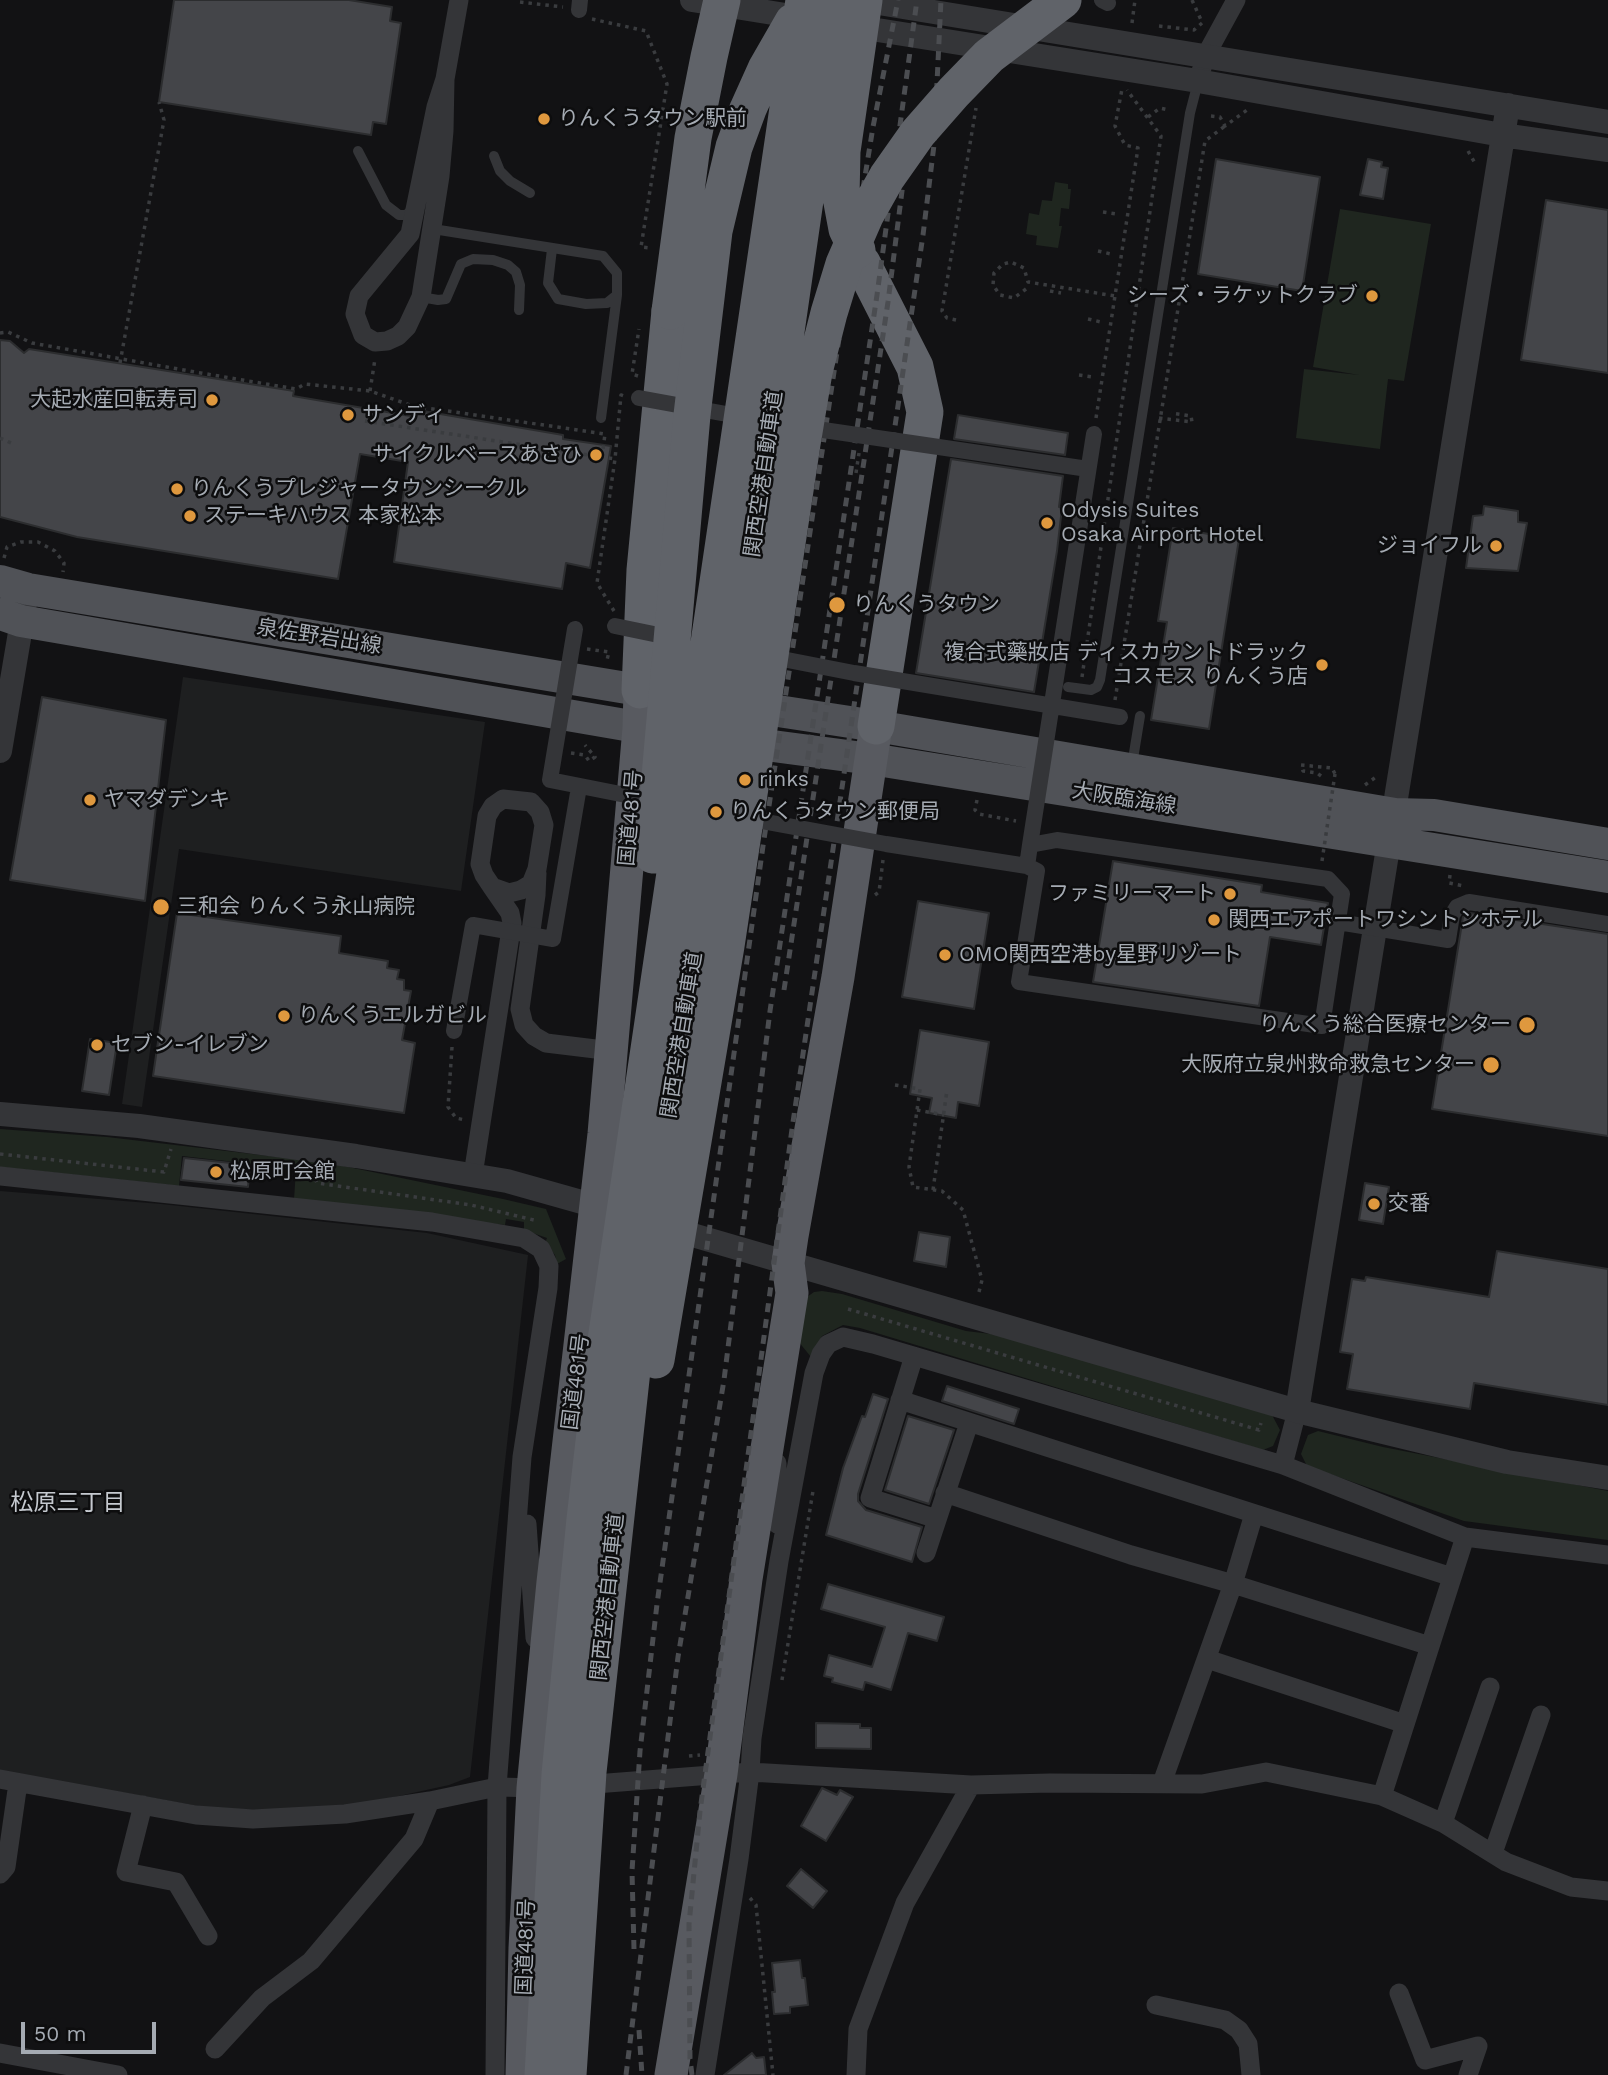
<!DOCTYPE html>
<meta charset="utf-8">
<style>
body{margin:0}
#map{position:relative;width:1608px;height:2075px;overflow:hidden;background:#121214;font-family:"Work Sans",sans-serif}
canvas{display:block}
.scale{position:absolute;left:21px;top:2022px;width:135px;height:32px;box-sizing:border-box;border:4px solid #a5abb3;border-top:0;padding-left:9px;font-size:21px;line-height:24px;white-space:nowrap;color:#a5abb3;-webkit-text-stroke:5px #0d0d0e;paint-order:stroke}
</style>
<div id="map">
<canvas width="1608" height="2075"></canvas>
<div class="scale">50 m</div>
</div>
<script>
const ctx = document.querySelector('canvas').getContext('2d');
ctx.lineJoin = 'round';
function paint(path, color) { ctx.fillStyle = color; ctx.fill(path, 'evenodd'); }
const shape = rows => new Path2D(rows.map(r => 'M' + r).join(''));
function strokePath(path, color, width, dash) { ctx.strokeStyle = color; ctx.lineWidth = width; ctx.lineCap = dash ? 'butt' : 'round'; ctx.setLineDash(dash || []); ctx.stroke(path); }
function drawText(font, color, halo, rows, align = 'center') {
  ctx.font = font + ' "Work Sans","Noto Sans JP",sans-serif'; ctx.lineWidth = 5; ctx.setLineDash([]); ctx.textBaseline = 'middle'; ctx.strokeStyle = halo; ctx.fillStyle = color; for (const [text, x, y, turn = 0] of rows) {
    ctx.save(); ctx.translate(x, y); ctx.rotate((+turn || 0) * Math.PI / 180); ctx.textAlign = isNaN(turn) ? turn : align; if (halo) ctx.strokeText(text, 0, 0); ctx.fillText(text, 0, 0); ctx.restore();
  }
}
paint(shape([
 [183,677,485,722,461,891,179,849,142,1107,122,1104],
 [0,1191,161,1204,427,1233,528,1255,470,1777,449,1785,358,1805,286,1811,210,1808,0,1771]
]), '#1e1f20');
paint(shape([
 [1055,182,1068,184,1068,189,1071,189,1069,209,1061,208,1059,226,1062,226,1058,248,1036,245,1037,236,1026,234,1029,213,1039,215,1042,200,1052,201],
 [1340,209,1431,224,1404,381,1388,379,1380,449,1296,438,1304,369,1359,375,1313,367],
 [0,1129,107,1137,329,1163,503,1199,546,1209,566,1259,557,1264,555,1255,545,1243,547,1238,524,1230,524,1222,506,1219,505,1225,294,1200,296,1169,182,1156,179,1186,0,1167],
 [822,1291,842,1294,966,1331,999,1335,1272,1415,1280,1430,1273,1446,1263,1450,860,1328,843,1325,822,1336,811,1357,798,1341,807,1297,814,1292],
 [1318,1431,1383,1447,1608,1491,1608,1540,1464,1521,1307,1466,1301,1454,1308,1435]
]), '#1f261f');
const building = shape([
 [174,0,349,0,392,7,390,21,401,23,386,124,373,122,371,135,159,102,174,0],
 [1216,159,1320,177,1302,291,1198,274,1216,159],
 [1368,159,1382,162,1381,167,1388,168,1383,199,1360,195,1368,159],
 [1546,200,1608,210,1608,373,1521,360,1546,200],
 [0,340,10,341,24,353,29,349,294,391,293,396,416,417,417,410,563,435,563,439,611,446,590,568,566,563,562,589,394,562,408,462,360,454,338,579,77,537,0,517,0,340],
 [958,415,1068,433,1065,455,954,439,958,415],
 [951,459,1063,476,1059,507,1062,508,1057,551,1034,692,916,673,951,459],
 [1484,506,1518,511,1518,522,1527,523,1518,571,1466,568,1473,516,1483,515,1484,506],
 [1173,528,1239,539,1209,729,1151,720,1167,622,1158,621,1173,528],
 [42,697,166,720,145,901,10,880,42,697],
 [1113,861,1262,885,1261,892,1328,903,1321,945,1270,937,1259,1006,1093,982,1113,861],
 [918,901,989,913,974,1009,902,997,918,901],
 [177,913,341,936,339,953,388,961,387,968,399,970,397,979,404,980,404,990,411,991,402,1040,415,1043,404,1113,153,1076,177,913],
 [1470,913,1608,934,1608,1136,1432,1109,1463,917,1470,913],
 [920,1030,989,1042,979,1106,958,1102,956,1118,929,1113,932,1098,910,1094,920,1030],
 [90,1039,117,1043,109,1095,82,1091,90,1039],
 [184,1158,250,1165,248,1187,181,1180,184,1158],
 [1365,1183,1389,1187,1383,1224,1359,1220,1365,1183],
 [919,1232,950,1237,946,1267,914,1261,919,1232],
 [1497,1251,1608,1269,1608,1405,1474,1383,1470,1409,1347,1389,1353,1354,1340,1352,1352,1279,1365,1281,1366,1277,1489,1297,1497,1251],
 [947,1386,1019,1409,1014,1424,942,1401,947,1386],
 [873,1394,888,1399,858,1494,858,1501,866,1510,922,1527,912,1562,826,1535,843,1468,862,1416,865,1417,873,1394],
 [908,1416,954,1430,929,1504,885,1490,908,1416],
 [828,1584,944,1617,937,1641,908,1633,891,1690,865,1682,863,1690,832,1682,833,1678,824,1676,829,1655,872,1667,885,1627,821,1609,828,1584],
 [816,1723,860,1724,860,1728,871,1728,871,1749,816,1748,816,1723],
 [822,1788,837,1795,840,1790,853,1797,826,1841,801,1826,822,1788],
 [801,1869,827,1891,813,1908,787,1886,801,1869],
 [800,1960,802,1978,805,1978,808,2005,790,2007,790,2013,774,2014,772,1992,775,1992,772,1963,800,1960],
 [752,2053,756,2058,764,2057,766,2075,724,2075,752,2053]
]);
paint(building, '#444549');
strokePath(building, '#2c2d2f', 2);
strokePath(shape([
 [1192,0,1202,22],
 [520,2,563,7],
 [592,19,646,31,667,84,641,247,651,248],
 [1132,23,1135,0],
 [1159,26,1194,30,1202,23],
 [1211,116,1220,117,1225,126,1247,110],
 [1148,117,1160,108,1169,110],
 [1468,151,1476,165],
 [1103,212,1117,214],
 [1098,251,1111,254],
 [1026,289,1014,298,1000,295,993,285,994,273,1003,264,1011,262,1024,268,1028,282,1115,296],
 [1050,291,1061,293],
 [1088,319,1101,322],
 [956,320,947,318,942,311,976,108],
 [0,333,8,332,32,343,195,372,296,389,305,384,370,391,413,406,605,434,602,457],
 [120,363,164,120,159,102],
 [1079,375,1093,377],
 [638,376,632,374,639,329],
 [370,391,375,359],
 [1096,418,1138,148,1125,145,1115,126,1122,89],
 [1159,418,1192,422,1191,416,1171,413],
 [365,421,615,459],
 [0,438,11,443],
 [856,473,859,453],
 [4,558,7,547,21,542,38,542,55,551,64,563,63,572],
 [614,611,597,583,615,459,621,395,624,396],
 [587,649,609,652,607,660],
 [1082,677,1161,136,1127,90],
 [1115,700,1205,141,1225,126],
 [571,753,585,755,589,761,595,757,585,745],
 [1321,776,1317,773,1303,771,1301,765,1332,768,1335,774],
 [1365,785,1376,777,1377,774],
 [977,800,975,810,979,814,1016,821],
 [1450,875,1449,883,1464,886],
 [875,895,879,892,883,860],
 [452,1047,448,1107,456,1118,465,1120],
 [895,1085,920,1089,909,1167,913,1187,942,1191,963,1210,982,1280,978,1296],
 [917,1110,944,1115],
 [0,1154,164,1172,171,1149],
 [312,1171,317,1183,471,1205,534,1220],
 [933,1190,947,1090],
 [848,1309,1259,1430,1261,1423],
 [782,1680,813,1491],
 [689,1756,700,1755],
 [750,1898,756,1905,773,2075]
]), '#3a3c3f', 3.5, [3.5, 5]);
strokePath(shape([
 [358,151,386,205,399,215,406,215,414,208],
 [494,156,500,171,510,181,530,193],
 [433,229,603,256,617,273,617,295,607,303,586,304,558,299,548,283,552,249],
 [421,297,438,300,446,299,461,264,473,259,493,260,508,265,516,272,520,285,519,310],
 [601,418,617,295],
 [1068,687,1091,690,1097,687,1100,680,1190,113,1198,82],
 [1132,765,1140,716]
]), '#343538', 10);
strokePath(shape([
 [1102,0,1108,3],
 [579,10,580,0]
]), '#343538', 16);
strokePath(shape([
 [445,79,444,131,440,176,421,297,407,327,398,336,387,341,375,342,363,335,355,314,359,296,410,234,436,107,445,79,459,0],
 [1198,81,1206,55,1236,0],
 [537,873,536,895,520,1009,524,1025,534,1036,546,1043,612,1051],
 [473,1175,512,923,510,913,492,887,484,875,480,864,487,816,493,806,503,799,531,802,540,812,544,825,537,869,531,884,521,890,509,893,492,887],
 [0,1176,432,1222,524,1238,541,1249,549,1266,548,1288,522,1457,497,1787,495,2075],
 [914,1356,870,1498,937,1519],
 [900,1400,1452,1577],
 [1283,1465,1297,1411],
 [945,1493,1131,1555,1233,1584,1430,1646],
 [527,1524,535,1638],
 [777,1524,777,1463],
 [926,1553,969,1423],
 [1207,1659,1405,1724],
 [0,1779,196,1815,253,1819,345,1814,430,1801,497,1787,541,1788],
 [1162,1783,1233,1584,1254,1514],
 [582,1785,750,1772,971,1785,1050,1783,1202,1784,1266,1772,1382,1796,1443,1823,1506,1862,1571,1887,1608,1891],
 [1382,1796,1465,1537],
 [143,1805,126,1872,176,1882,208,1936],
 [1443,1823,1490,1687],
 [1493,1853,1541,1715],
 [0,1874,6,1867,18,1783],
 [1399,1993,1425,2060,1478,2046,1468,2075],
 [1156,2005,1225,2020,1239,2030,1248,2044,1251,2075],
 [215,2049,262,1998,311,1961,414,1839,430,1801],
 [0,2053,118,2075],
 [705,2075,739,1859,750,1772,752,1738,779,1561,814,1373,821,1354,828,1344,843,1337,873,1344,1283,1465,1465,1537,1608,1555],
 [856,2075,858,2029,905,1903,971,1785]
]), '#343538', 19);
strokePath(shape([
 [692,0,810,19],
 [860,0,1608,122],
 [846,25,1198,81,1502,135,1608,150],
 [0,751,25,603],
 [0,1114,139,1126,356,1156,507,1181,610,1210],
 [665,1227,1297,1411,1507,1462,1608,1478],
 [1297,1411,1508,105]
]), '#343538', 24);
strokePath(shape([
 [0,581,28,589,663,694],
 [0,614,21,621,666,732],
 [739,705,876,726,1395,814,1434,815,1608,844],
 [735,741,871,759,1608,877]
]), '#505257', 32);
strokePath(shape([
 [522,2075,525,1948,533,1788,553,1582,604,1134,639,728,640,690],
 [671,2075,721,1774,746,1579,792,1293,788,1263,792,1236,838,977,876,726]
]), '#585a60', 33);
strokePath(shape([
 [862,263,915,367,925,412,876,726],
 [640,690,645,570,670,311]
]), '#606369', 37);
strokePath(shape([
 [784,990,888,302,903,183],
 [634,1949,632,1871,640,1751,657,1604,763,846,843,312,873,127,898,0],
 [639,2030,642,2075],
 [626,2075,678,1657,724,1380,770,1011,877,295,917,0],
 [692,2075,690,2059,689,1924,700,1811,792,1129,923,235,934,145,941,0]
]), '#4b4d51', 5, [9, 7]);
strokePath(shape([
 [1322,861,1335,774]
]), '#3a3c3f', 3.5, [3.5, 5]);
strokePath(shape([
 [639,398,743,417],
 [803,427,1088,469],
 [615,626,673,638],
 [575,629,550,780,661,802],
 [767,656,854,673,1120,717],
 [745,818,886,844,1027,866,1030,845,1057,840,1328,879,1342,894,1322,1026,1019,982,1037,871,1027,866],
 [1030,845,1094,434],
 [1338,922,1448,940,1452,915,1457,907,1469,902,1608,924],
 [454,1031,473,925,553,939,579,787]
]), '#343538', 16);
strokePath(shape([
 [857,250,847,229,841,197,842,151,864,0],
 [670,311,693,138,709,57,722,0],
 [653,855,692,415,714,231,734,147,748,109,766,69,793,22],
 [656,1360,726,946,802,444,814,372,829,313,844,264,865,216,887,177,918,133,954,92,989,56,1063,0],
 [543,2075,560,1774,585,1519,605,1347,804,0],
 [568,2075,588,1772,640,1297,688,1008,834,0]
]), '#606369', 37);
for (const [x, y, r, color] of [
 [544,119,7,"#df983e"],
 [1372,296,7,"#df983e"],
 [212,400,7,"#df983e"],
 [348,415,7,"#df983e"],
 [596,455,7,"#df983e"],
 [177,489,7,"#df983e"],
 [190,516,7,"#df983e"],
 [1047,523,7,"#df983e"],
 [1496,546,7,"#df983e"],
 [837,605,9,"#df983e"],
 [1322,665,7,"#df983e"],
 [745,780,7,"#df983e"],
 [90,800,7,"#df983e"],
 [716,812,7,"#df983e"],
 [1230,894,7,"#df983e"],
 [161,907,9,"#df983e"],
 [1214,920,7,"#df983e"],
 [945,955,7,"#df983e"],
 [284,1016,7,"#df983e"],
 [1527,1025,9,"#df983e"],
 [97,1045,7,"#df983e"],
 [1491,1065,9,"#df983e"],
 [216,1172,7,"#df983e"],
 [1374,1204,7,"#df983e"]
]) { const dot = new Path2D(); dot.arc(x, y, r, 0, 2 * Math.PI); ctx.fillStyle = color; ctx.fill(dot); strokePath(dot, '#0d0d0e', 2.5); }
drawText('21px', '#a5abb3', '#0d0d0e', [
 ["りんくうタウン駅前",558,119],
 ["シーズ・ラケットクラブ",1358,296,"right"],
 ["大起水産回転寿司",198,400,"right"],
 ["サンディ",362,415],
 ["サイクルベースあさひ",582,455,"right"],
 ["りんくうプレジャータウンシークル",191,489],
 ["Odysis Suites",1061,511],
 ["Osaka Airport Hotel",1061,535],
 ["ステーキハウス 本家松本",204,516],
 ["ジョイフル",1482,546,"right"],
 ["りんくうタウン",853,605],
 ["複合式藥妝店 ディスカウントドラック",1308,653,"right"],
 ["コスモス りんくう店",1308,677,"right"],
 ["rinks",759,780],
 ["ヤマダデンキ",104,800],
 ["りんくうタウン郵便局",730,812],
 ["ファミリーマート",1216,894,"right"],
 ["三和会 りんくう永山病院",177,907],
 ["関西エアポートワシントンホテル",1228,920],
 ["OMO関西空港by星野リゾート",959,955],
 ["りんくうエルガビル",298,1016],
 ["りんくう総合医療センター",1511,1025,"right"],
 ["セブン-イレブン",111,1045],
 ["大阪府立泉州救命救急センター",1475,1065,"right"],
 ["松原町会館",230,1172],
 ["交番",1388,1204]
], 'left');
drawText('21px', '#a5abb3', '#0d0d0e', [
 ["関西空港自動車道",764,474,-82],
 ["泉佐野岩出線",319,637,9],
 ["大阪臨海線",1124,799,9],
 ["国道481号",631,818,-85],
 ["関西空港自動車道",682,1035,-81],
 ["国道481号",576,1382,-83],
 ["関西空港自動車道",608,1597,-84],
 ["国道481号",526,1947,-88]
]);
drawText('23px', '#c5c9cf', '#0d0d0e', [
 ["松原三丁目",68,1503]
]);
</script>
